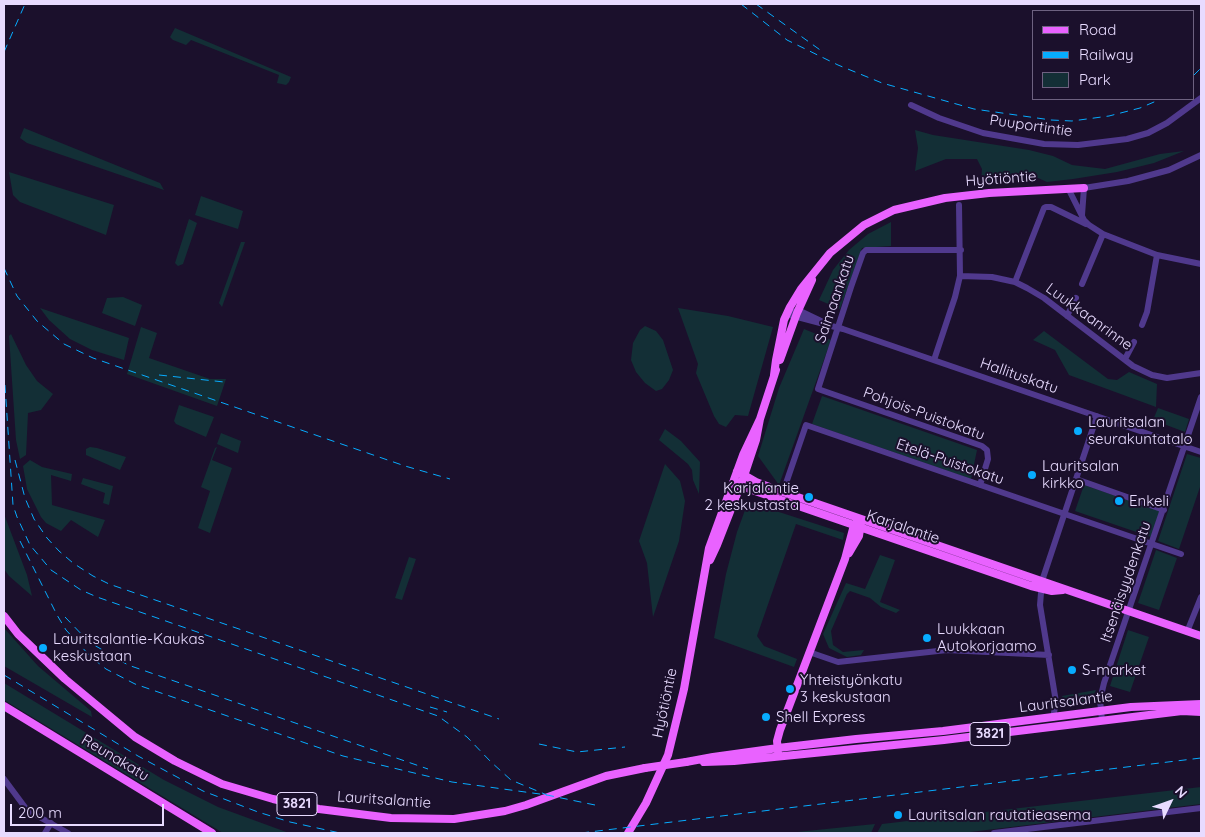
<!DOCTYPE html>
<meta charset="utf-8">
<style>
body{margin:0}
#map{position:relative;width:1205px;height:837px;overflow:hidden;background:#1b102c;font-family:Quicksand,sans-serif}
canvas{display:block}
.frame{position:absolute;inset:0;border:5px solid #e8dbff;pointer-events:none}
.legend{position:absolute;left:1032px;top:10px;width:162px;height:90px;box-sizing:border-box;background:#1b102c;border:1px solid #6d6180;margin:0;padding:6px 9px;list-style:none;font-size:15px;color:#e8dbff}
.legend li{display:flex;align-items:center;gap:10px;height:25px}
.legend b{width:25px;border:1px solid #6d6180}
.north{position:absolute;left:1145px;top:777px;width:50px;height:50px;-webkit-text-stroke:4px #1b102c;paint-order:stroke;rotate:48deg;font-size:14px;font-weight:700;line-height:20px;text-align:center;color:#e8dbff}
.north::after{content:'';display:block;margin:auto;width:18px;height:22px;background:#e8dbff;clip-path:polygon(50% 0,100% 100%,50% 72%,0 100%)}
.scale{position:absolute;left:10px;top:804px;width:154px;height:22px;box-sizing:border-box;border:2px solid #e8dbff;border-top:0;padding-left:6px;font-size:15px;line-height:18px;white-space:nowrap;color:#e8dbff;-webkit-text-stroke:4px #1b102c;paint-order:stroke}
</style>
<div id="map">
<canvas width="1205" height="837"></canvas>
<div class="frame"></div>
<ul class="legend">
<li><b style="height:6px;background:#e962ff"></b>Road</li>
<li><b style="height:6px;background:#07acff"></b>Railway</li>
<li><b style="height:14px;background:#132f36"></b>Park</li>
</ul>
<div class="north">N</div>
<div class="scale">200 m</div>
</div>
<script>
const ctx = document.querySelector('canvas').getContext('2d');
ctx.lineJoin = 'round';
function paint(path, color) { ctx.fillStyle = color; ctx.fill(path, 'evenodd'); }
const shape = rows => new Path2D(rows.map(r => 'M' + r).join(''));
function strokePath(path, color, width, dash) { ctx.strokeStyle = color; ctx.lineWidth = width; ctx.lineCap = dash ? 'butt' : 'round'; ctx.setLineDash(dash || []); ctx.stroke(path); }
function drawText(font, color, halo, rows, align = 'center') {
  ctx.font = font + ' Quicksand,sans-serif'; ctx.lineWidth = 4; ctx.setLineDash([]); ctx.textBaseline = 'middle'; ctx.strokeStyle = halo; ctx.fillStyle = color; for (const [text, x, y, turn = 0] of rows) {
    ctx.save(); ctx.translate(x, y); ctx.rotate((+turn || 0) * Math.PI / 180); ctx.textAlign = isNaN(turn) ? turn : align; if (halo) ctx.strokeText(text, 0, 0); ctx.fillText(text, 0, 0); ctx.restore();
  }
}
paint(shape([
 [175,28,291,77,289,82,286,85,277,83,279,75,191,40,186,45,173,40,170,37],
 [24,128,160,183,164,190,27,143,20,138],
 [915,130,933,135,1029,150,1053,156,1072,165,1105,169,1160,154,1184,151,1154,163,1117,172,1073,179,1047,182,1038,178,1013,174,981,183,982,169,977,159,946,159,915,171,918,148],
 [9,172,114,205,106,235,20,202,13,195],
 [201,196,243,211,238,229,195,215],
 [189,219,197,223,183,264,178,266,175,263],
 [891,222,891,246,862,248,840,309,819,300,833,270,849,250,868,234],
 [241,242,245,242,244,245,222,307,219,303],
 [123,297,142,305,135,326,102,313,107,298],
 [40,308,129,338,124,360,92,350,70,339,49,320],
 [678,308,728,316,773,327,748,416,735,415,726,427,719,424,714,416,696,373,698,364],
 [645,326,656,331,663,340,673,370,669,380,662,389,656,391,645,383,636,372,631,360,633,343,640,330],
 [141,327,157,333,149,358,210,379,226,379,217,406,127,374],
 [804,329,831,340,779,485,758,456,779,388],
 [1044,331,1108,379,1117,380,1129,372,1157,384,1156,407,1069,375,1055,350,1033,340],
 [11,334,26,365,37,381,53,394,41,410,28,413,26,455,20,459,16,440,9,336],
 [822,396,977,450,971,479,812,424],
 [179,405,214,417,206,437,176,424,174,421],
 [1158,408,1189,419,1185,432,1153,420],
 [665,429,681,441,700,462,699,494,693,480,692,470,688,464,659,440],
 [221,433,241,441,238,453,217,444],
 [90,447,97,448,126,457,120,470,86,455,86,449],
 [217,447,212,460,232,468,210,533,198,528,210,491,201,487,215,448],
 [1187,454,1201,458,1201,484,1179,549,1158,541],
 [30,460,42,467,72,474,71,481,51,475,52,505,105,520,98,537,71,520,61,531,46,523,41,517,27,489,23,466],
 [665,464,680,481,685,501,679,541,653,617,647,563,639,541],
 [83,478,113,486,109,505,103,503,105,493,81,484],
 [1084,485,1160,511,1151,537,1075,511],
 [748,502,844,533,843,540,796,524,757,636,764,646,797,659,794,667,714,638,726,574,737,532],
 [4,514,27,575,32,596,9,576,4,569],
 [1156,550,1177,558,1159,610,1138,603],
 [880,555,895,560,880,602,900,610,896,613,881,607,870,598,850,591,847,594,831,631,833,645,843,652,864,650,861,655,847,657,829,648,823,634,846,583,865,589],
 [409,557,416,559,402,600,395,598],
 [4,628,38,666,91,711,92,717,4,666],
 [1128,630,1149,637,1130,692,1110,686],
 [4,683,164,780,218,807,289,833,223,833,4,700],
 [1096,690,1090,702,1065,706,1062,696],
 [1201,787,1201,804,962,833,877,833,882,824],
 [875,824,871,833,797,833,797,832]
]), '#132f36');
strokePath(shape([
 [911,105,939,118,983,133,1044,144,1078,145,1127,139,1148,133,1167,123,1201,98],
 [1069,190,1084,220,1089,225,1103,234,1157,255,1201,264],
 [1082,215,1084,188,1128,181,1169,170,1201,155],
 [961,250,866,250,863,253,851,287,818,389,982,446,987,450,988,459,980,485],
 [960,276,992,277,1015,282,1027,288,1044,298,1133,366,1152,375,1167,378,1201,373],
 [1015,282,1044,208,1046,207,1051,207,1086,224],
 [1082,284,1103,234],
 [794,312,798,310,821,321],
 [786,314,843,329,1201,452],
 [1067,316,1076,298],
 [1142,325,1147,312,1157,255],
 [1125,359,1134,342],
 [934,360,955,297,960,276,959,205],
 [1076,479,1164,510],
 [783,492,806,425,1181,554],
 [1187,632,1201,597],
 [809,652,838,662,947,650,1049,655],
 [1053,718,1056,702,1040,605,1042,581,1097,416],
 [1102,720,1100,700,1104,683,1201,397],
 [4,779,27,810,68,833],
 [45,833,51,823],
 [994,833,1201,808]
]), '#50398d', 6);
strokePath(shape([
 [780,360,797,313,812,280],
 [774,375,776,360,784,320,790,307,801,289,830,253,864,225,894,210,945,198,989,193,1084,188],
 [737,471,756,482,783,492,1201,636],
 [734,480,741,485,752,490,1031,586,1052,591,1063,590],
 [849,553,859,536,861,523],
 [710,560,717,545,744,476,756,440,760,419,776,370],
 [4,616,18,634,65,679,135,737,175,761,222,784,273,799,319,809,391,818,454,819,505,811,526,805,606,776,645,768],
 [4,706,212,833],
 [778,752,777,741,780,730,845,559,854,525,858,522],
 [686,762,713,757,778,748,856,739,943,731,1131,707,1201,704],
 [704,762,734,761,944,740,1182,711,1201,712],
 [628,833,646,803,668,755,684,689,709,548,743,455,760,419]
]), '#e962ff', 8);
strokePath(shape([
 [741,4,787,40,838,65,882,83,974,109,1051,120,1072,121,1109,116,1140,108,1161,99],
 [756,4,823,52],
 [4,52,25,4],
 [1194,75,1201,68],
 [4,268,17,296,37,321,64,344,93,358,405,466,450,479],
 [4,371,13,505,17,517,30,545,51,570,81,590,97,597,438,716,467,737,491,762,511,780,547,795],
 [159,375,224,382],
 [15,460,25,498,34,519,47,538,59,551,73,563,93,576,109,584,499,719],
 [20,541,57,615,66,630,91,657,106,669,135,684,343,756,452,782,547,795,595,805],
 [65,617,89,642,128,665,428,769],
 [4,675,138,756,203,791,258,812,290,822,340,833],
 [430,707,447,712],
 [539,744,577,752,625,747],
 [581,833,1201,758]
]), '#07acff', 1, [8, 6]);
strokePath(shape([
 [645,768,686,762]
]), '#e962ff', 8);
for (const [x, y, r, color] of [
 [1078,431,5,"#07acff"],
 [1032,475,5,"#07acff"],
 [809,497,5,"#07acff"],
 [1119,501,5,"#07acff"],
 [927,638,5,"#07acff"],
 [43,648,5,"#07acff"],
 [1072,670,5,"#07acff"],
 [790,689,5,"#07acff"],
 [766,717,5,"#07acff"],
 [898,815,5,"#07acff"]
]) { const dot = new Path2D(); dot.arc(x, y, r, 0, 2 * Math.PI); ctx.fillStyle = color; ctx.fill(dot); strokePath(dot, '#1b102c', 2); }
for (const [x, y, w] of [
 [990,734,40],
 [297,804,40]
]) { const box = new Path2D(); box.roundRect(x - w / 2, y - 11.5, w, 23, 4); ctx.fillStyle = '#1b102c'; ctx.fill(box); strokePath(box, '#e8dbff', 1); }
drawText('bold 14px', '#e8dbff', null, [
 ["3821",990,734],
 ["3821",297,804]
]);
drawText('15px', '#e8dbff', '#1b102c', [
 ["Puuportintie",1031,126,8],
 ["Hyötiöntie",1001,179,-4],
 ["Saimaankatu",835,299,-71],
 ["Luukkaanrinne",1089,317,36],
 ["Hallituskatu",1019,376,19],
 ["Pohjois-Puistokatu",924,414,20],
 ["Etelä-Puistokatu",950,462,19],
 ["Karjalantie",903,527,19],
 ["Itsenäisyydenkatu",1126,582,-71],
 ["Lauritsalantie",1066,702,-7],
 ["Hyötiöntie",665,703,-78],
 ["Reunakatu",115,758,31],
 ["Lauritsalantie",384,800,4]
]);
drawText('15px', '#e8dbff', '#1b102c', [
 ["Lauritsalan",1088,422],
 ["seurakuntatalo",1088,439],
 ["Lauritsalan",1042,466],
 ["kirkko",1042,483],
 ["Karjalantie",799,488,"right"],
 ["2 keskustasta",799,505,"right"],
 ["Enkeli",1129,501],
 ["Luukkaan",937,629],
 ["Autokorjaamo",937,646],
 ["Lauritsalantie-Kaukas",53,639],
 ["keskustaan",53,656],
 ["S-market",1082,670],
 ["Yhteistyönkatu",800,680],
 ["3 keskustaan",800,697],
 ["Shell Express",776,717],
 ["Lauritsalan rautatieasema",908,815]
], 'left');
</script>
